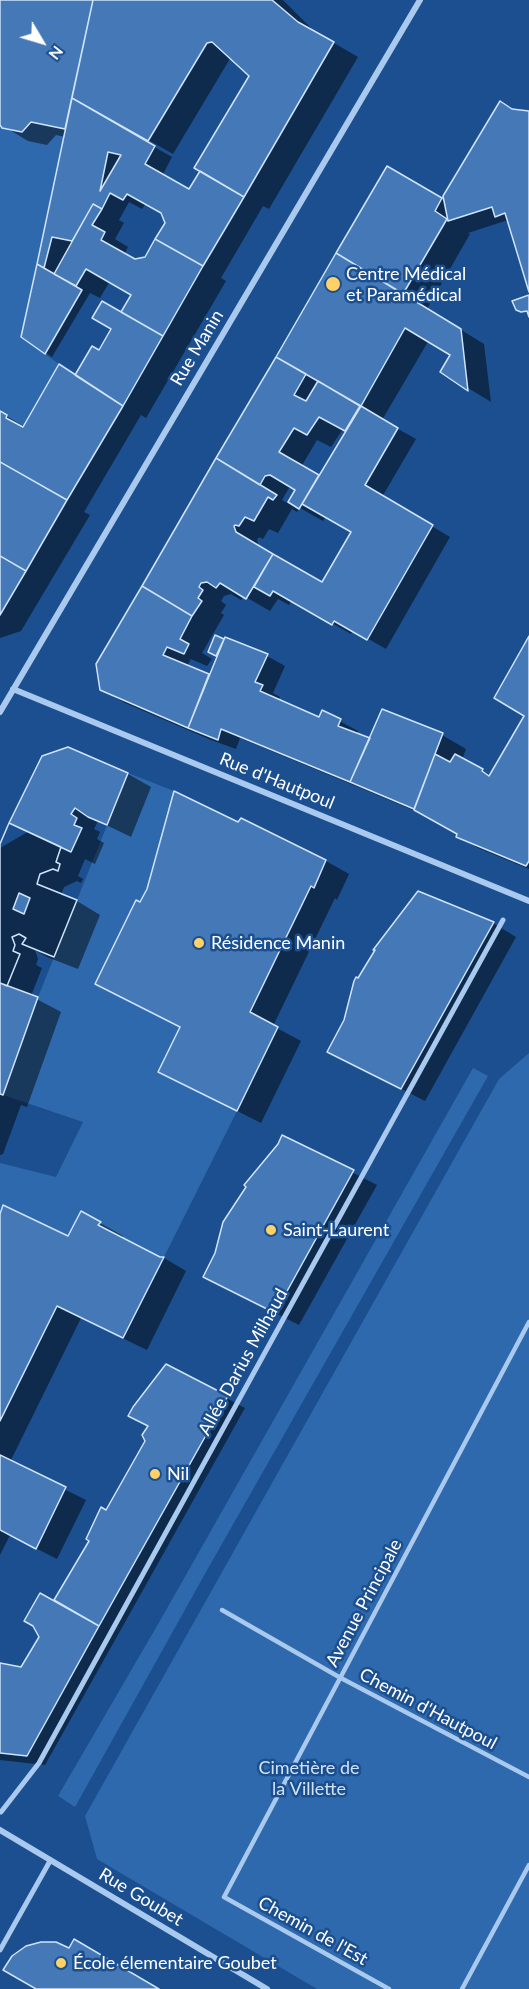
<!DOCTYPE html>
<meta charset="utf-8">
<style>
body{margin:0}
#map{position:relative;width:529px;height:1989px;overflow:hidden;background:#1b4f8f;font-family:Lato,sans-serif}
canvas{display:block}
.north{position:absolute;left:12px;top:12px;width:60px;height:60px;-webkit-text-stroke:4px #1b4f8f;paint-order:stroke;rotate:128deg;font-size:16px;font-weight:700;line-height:24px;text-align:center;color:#fff}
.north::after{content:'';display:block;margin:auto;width:21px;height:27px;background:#fff;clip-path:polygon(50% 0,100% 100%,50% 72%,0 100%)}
</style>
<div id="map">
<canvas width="529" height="1989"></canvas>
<div class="north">N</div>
</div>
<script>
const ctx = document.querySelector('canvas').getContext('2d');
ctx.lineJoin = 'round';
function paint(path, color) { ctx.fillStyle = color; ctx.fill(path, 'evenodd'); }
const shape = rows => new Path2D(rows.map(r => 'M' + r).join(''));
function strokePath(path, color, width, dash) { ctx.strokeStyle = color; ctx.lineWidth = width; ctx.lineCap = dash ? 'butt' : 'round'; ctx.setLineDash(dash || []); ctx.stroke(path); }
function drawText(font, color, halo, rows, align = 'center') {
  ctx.font = font + ' Lato,sans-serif'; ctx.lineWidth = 5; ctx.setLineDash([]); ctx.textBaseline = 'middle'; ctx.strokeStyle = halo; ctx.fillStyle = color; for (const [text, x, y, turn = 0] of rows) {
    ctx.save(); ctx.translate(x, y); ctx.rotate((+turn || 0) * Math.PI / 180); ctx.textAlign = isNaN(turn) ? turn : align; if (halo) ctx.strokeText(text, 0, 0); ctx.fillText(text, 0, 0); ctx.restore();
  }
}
paint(shape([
 [31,122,65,129,21,337,59,364,23,427,0,411,0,125,2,128,22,132],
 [128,773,174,791,147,889,140,902,136,901,95,984,180,1027,158,1072,237,1111,164,1257,160,1257,98,1225,100,1221,81,1212,68,1236,4,1205,0,1214,0,1163,56,1177,83,1122,3,1095,38,997],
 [529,1053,529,1989,317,1989,97,1859,85,1816,499,1079],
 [473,1068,488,1076,206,1572,75,1807,58,1796,161,1619]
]), '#2e69ad');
paint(shape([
 [0,0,283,0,315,32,358,57,269,209,263,206,221,278,226,281,146,418,141,415,84,512,90,515,21,631,0,638,0,413,24,426,99,352,133,294,110,281,100,298,90,293,52,357,23,337,65,137,56,135,47,145,28,141,0,124],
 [231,57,251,76,224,187,189,191,162,176,172,157,102,117,103,114,173,154],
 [129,202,142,209,146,203,162,212,166,224,146,258,134,260,124,255,128,247,115,239,124,223,119,220],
 [513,111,529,113,529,287,510,223,505,221,468,233,470,234,427,309,484,344,491,402,442,372,452,355,429,340,382,420,416,439,382,497,450,537,386,649,353,630,351,634,292,600,289,605,278,599,270,611,244,596,241,600,231,594,224,596,221,601,226,605,221,613,224,615,202,653,212,659,207,666,191,659,187,666,210,676,218,656,210,652,216,637,267,656,285,666,273,693,280,697,278,701,320,719,323,712,358,731,357,734,370,740,442,735,466,749,462,760,491,776,526,715,529,639,529,869,478,848,457,836,459,834,434,819,370,792,240,738,236,749,211,740,125,703,102,690,388,168,446,202],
 [343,429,347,431,320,477,301,467,317,440,331,447],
 [293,487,297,490,289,504,282,500,289,488],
 [300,508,323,521,326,516,353,532,323,584,259,547,257,540,259,537,263,539,269,529,278,533,292,509,297,512],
 [128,774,151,787,131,837,98,821,94,829,100,832,97,839,104,843,95,864,85,859,78,876,83,879,81,883,77,881,64,887,61,895,77,901,100,915,78,969,47,957,35,950,38,959,36,965,42,968,31,996,61,1012,27,1107,21,1105,3,1154,0,1155,0,848],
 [241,820,326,861,349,874,337,900,335,898,273,1026,301,1041,261,1123,160,1072,181,1028,97,983,141,904],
 [493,923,516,937,425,1101,329,1052,345,1021],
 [283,1137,377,1185,299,1325,205,1277],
 [0,1216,69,1238,100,1223,123,1236,121,1239,160,1258,164,1258,186,1271,147,1350,81,1318,10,1462,86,1500,57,1559,10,1535,0,1555],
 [166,1366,245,1408,45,1765,0,1760,0,1664,22,1668,40,1637,55,1602,146,1441]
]), '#0007');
const building = shape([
 [0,0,93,0,65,129,31,122,22,132,2,128,0,125,0,0],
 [93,0,272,0,298,22,334,42,244,197,194,168,249,76,212,42,207,43,148,141,72,98,93,0],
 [72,98,155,146,145,164,189,189,200,171,244,197,203,266,155,239,165,223,161,213,127,194,123,200,110,193,102,209,93,204,72,241,52,237,44,268,37,264,72,98],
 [108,152,121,155,100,191,108,152],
 [500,101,512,109,529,111,529,292,505,213,495,217,492,207,448,221,443,196,500,101],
 [387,166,442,198,435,211,447,219,403,294,336,253,387,166],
 [93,204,102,209,92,225,105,232,101,240,135,259,145,257,155,239,203,266,163,336,121,312,131,295,86,269,76,286,54,274,93,204],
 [336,253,461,329,468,391,440,372,450,355,405,328,361,406,276,357,336,253],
 [37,264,82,290,45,354,21,337,37,264],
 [529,295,529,317,527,311,521,312,516,310,512,301,529,295],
 [102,301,163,336,123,406,75,375,92,346,99,350,111,329,92,318,102,301],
 [276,357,306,374,294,395,306,401,318,381,360,406,345,431,319,417,307,435,294,428,279,452,319,475,299,509,288,502,295,490,270,475,265,476,260,485,216,458,276,357],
 [59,364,123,406,67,500,0,462,0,411,7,415,6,418,23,427,59,364],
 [361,406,398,428,365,485,433,525,367,640,334,621,332,625,273,591,270,596,254,587,273,554,322,582,351,532,302,504,361,406],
 [216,458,277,495,273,500,268,497,254,521,245,517,239,526,235,525,234,526,236,532,273,554,246,599,220,583,216,588,207,582,201,583,199,587,203,590,198,598,202,601,192,616,142,586,216,458],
 [0,462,67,500,26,571,0,556,0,462],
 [0,556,26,571,0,615,0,556],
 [142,586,192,616,180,639,189,644,184,654,167,647,163,655,209,674,188,728,100,690,96,664,142,586],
 [215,635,224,639,216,656,208,652,215,635],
 [529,636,529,861,526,866,456,837,457,834,414,810,435,754,450,762,455,754,483,769,482,771,489,776,524,716,494,698,529,636],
 [225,637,268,654,255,682,263,685,260,691,319,717,322,710,341,719,338,726,370,738,350,782,221,729,218,740,188,728,225,637],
 [382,709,443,733,414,809,350,782,382,709],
 [68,747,128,773,107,825,88,817,75,808,71,814,77,818,74,825,82,828,71,852,9,823,42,756,68,747],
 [174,791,238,822,241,818,326,860,314,888,311,886,250,1012,278,1027,237,1111,158,1072,180,1027,95,984,136,900,140,902,147,889,174,791],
 [9,823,61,847,56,862,60,864,58,871,53,869,40,874,37,884,77,900,54,957,22,944,26,938,19,934,12,937,15,945,13,951,20,954,7,986,0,983,0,844,9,823],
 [9,823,61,847,56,862,60,864,58,871,53,869,40,874,37,884,77,900,54,957,22,944,26,938,19,934,12,937,15,945,13,951,20,954,7,986,0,983,0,844,9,823],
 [418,891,494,922,401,1089,327,1052,344,1020,354,981,356,977,358,978,375,950,373,950,418,891],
 [19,893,30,898,24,914,13,909,19,893],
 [0,983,38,997,3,1095,0,1094,0,983],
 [282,1135,354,1170,275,1313,203,1277,215,1253,223,1222,246,1187,244,1185,278,1144,282,1135],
 [3,1205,68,1236,81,1211,101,1222,98,1225,160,1257,164,1257,123,1338,57,1306,0,1421,0,1214,3,1205],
 [166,1364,228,1396,99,1626,54,1600,89,1541,86,1539,101,1507,106,1510,145,1441,142,1435,148,1426,128,1416,133,1407,166,1364],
 [0,1455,66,1487,36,1549,0,1530,0,1455],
 [40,1593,99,1626,27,1756,0,1753,0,1663,21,1667,39,1637,33,1626,24,1621,40,1593],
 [74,1939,159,1989,36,1989,3,1970,12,1956,26,1946,41,1942,56,1942,69,1948,74,1939]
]);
paint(building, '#4478b7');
strokePath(building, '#cfe3fa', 1.5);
strokePath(shape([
 [222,1610,339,1677,529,1777],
 [389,1989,224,1897,529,1322],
 [462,1989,529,1865]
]), '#a9c9ee', 4.5);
strokePath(shape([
 [1,1812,39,1763,503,920],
 [0,1950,50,1861]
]), '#a9c9ee', 5);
strokePath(shape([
 [13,689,529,901],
 [0,712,420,0],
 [0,1830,267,1989]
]), '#a9c9ee', 6);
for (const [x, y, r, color] of [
 [333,284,8,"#ffd166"],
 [199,943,6,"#ffd166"],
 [271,1230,6,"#ffd166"],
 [155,1474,6,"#ffd166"],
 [61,1963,6,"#ffd166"]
]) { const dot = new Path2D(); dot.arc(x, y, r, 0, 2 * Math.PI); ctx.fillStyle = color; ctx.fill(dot); strokePath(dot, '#1b4f8f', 2); }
drawText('18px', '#fff', '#1b4f8f', [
 ["Centre Médical",346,274],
 ["et Paramédical",346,295],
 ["Résidence Manin",211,943],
 ["Saint-Laurent",283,1230],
 ["Nil",167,1474],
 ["École élementaire Goubet",73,1963]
], 'left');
drawText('18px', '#fff', '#1b4f8f', [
 ["Rue Manin",197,348,-59],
 ["Rue d'Hautpoul",277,781,22],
 ["Allée Darius Milhaud",243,1362,-61],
 ["Avenue Principale",364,1603,-62],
 ["Chemin d'Hautpoul",428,1709,28],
 ["Rue Goubet",141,1897,31],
 ["Chemin de l'Est",313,1931,29]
]);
drawText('18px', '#cfe3fa', '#1b4f8f', [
 ["Cimetière de",309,1768],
 ["la Villette",309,1789]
]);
</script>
